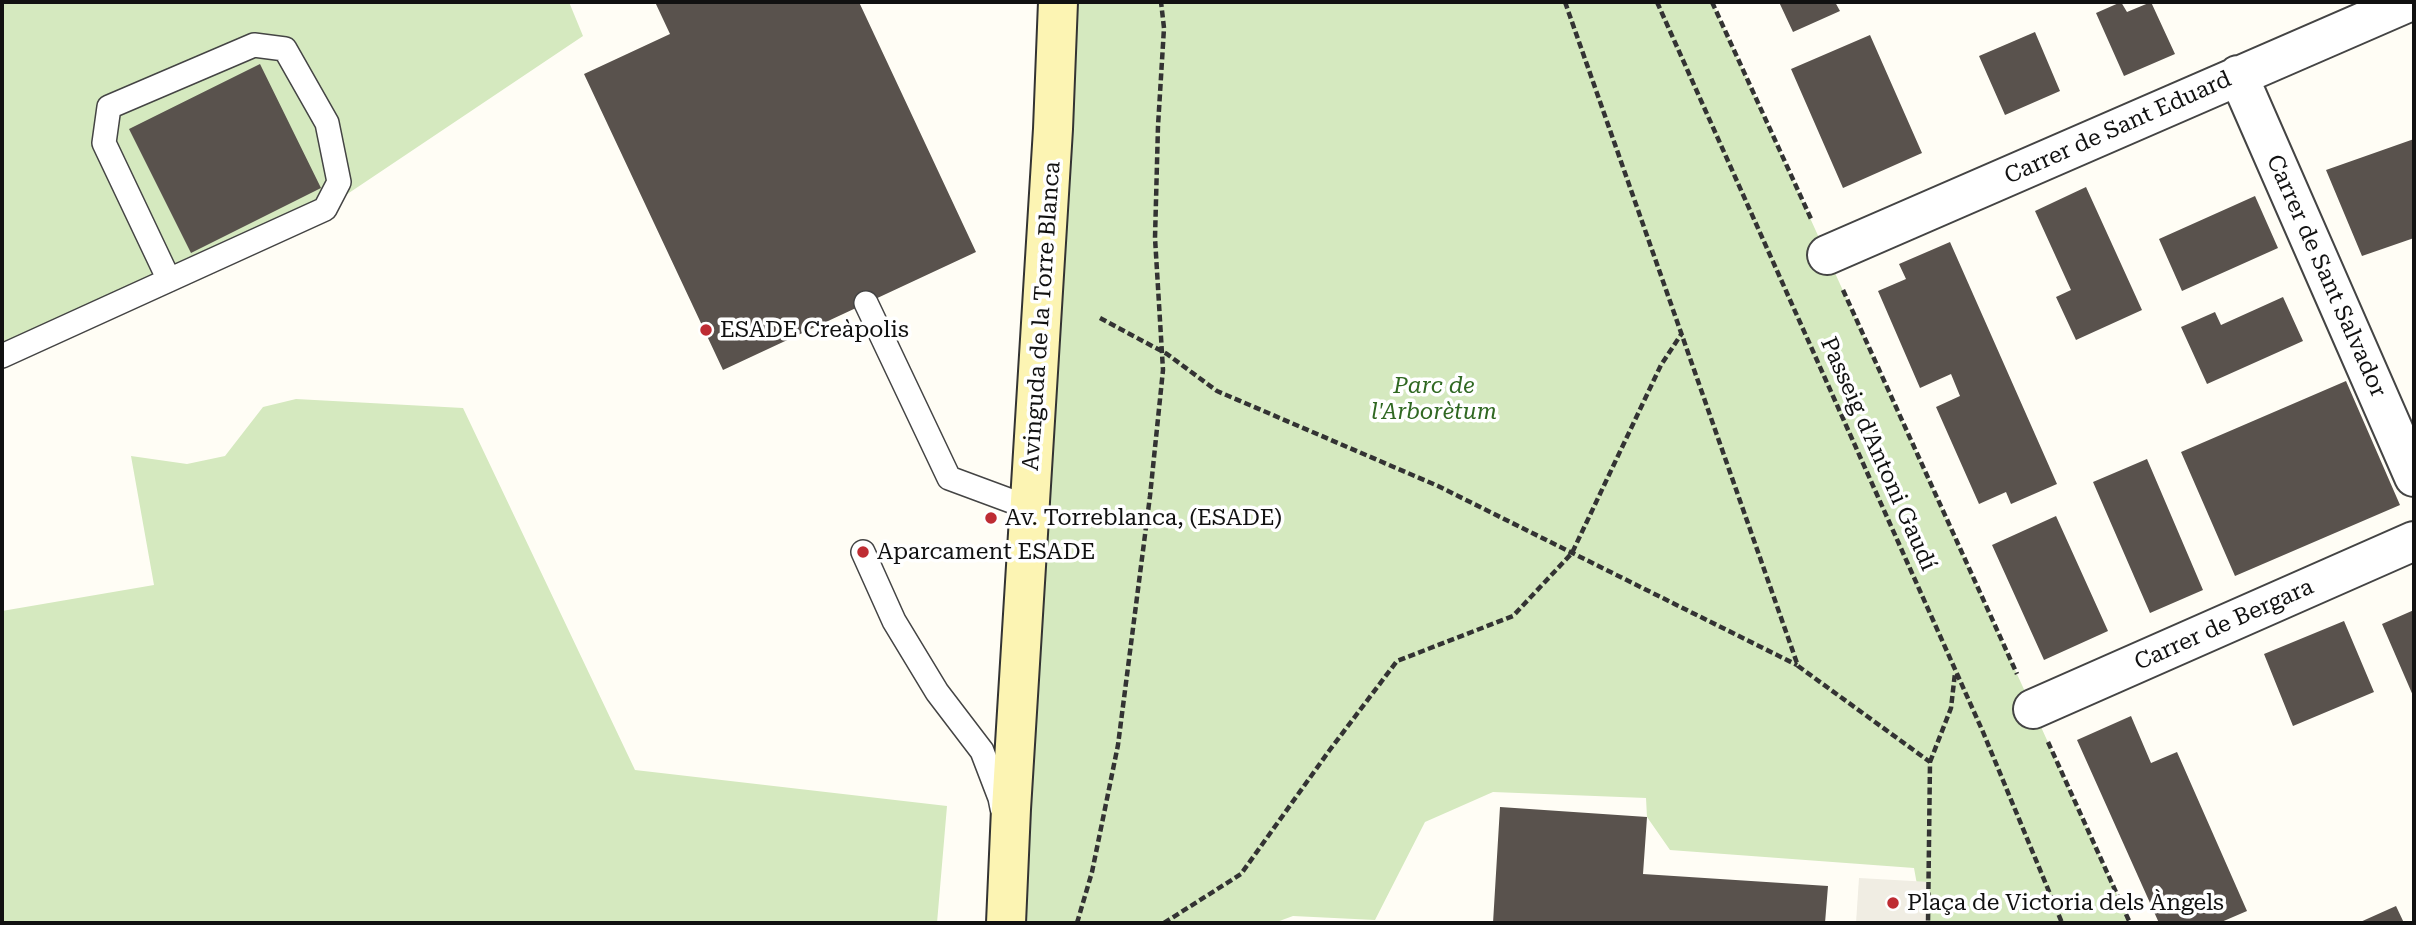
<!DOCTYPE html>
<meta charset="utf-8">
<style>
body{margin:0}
#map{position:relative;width:2416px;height:925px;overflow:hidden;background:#fffdf5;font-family:"Roboto Serif",serif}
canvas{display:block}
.frame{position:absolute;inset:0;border:4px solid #111;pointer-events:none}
</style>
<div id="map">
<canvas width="2416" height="925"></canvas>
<div class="frame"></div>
</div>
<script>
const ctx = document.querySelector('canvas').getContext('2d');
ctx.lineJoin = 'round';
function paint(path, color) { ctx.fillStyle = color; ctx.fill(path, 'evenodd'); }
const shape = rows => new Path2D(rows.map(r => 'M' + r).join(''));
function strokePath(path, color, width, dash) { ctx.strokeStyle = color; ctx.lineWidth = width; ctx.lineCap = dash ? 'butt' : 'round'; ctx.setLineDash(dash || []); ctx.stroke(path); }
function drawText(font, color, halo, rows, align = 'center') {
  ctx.font = font + ' "Roboto Serif",serif'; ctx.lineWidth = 7; ctx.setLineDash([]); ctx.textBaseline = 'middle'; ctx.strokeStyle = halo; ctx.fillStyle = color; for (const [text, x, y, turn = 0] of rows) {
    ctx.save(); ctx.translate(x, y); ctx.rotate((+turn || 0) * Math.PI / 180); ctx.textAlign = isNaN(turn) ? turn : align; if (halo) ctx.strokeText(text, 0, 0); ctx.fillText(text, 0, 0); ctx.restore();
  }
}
paint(shape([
 [2,2,569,2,583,36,325,209,2,356],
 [1058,2,1712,2,2130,923,1924,923,1914,868,1670,850,1647,817,1646,798,1493,792,1425,822,1375,920,1293,916,1274,923,1006,923],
 [296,399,463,408,635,770,947,806,937,923,2,923,2,611,154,585,131,456,187,464,225,456,263,407]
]), '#d5e9bf');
paint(shape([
 [1859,878,1930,882,1928,923,1856,923]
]), '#f0ede3');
paint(shape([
 [655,2,859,2,976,252,723,370,584,74,670,34],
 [1779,2,1835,2,1840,11,1793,32],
 [2121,2,2127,12,2151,2,2175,54,2124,76,2096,13],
 [2035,32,2060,91,2005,115,1979,56],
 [1870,35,1922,153,1843,188,1791,69],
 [260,64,321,188,191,253,129,129],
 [2414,139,2414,238,2362,256,2326,170],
 [2086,187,2142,310,2076,340,2056,297,2071,290,2035,211],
 [2255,196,2278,248,2182,291,2159,239],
 [1950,242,2057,484,2011,504,2006,492,1979,504,1936,407,1960,396,1951,374,1920,388,1878,291,1906,279,1899,264],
 [2283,297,2303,341,2207,384,2181,327,2215,312,2221,325],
 [2346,381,2400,505,2235,576,2181,452],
 [2147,459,2203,590,2150,613,2093,482],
 [2056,516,2108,631,2044,660,1992,545],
 [2414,610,2414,698,2382,624],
 [2344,621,2374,692,2293,726,2264,654],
 [2131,716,2151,763,2177,752,2247,911,2219,923,2159,923,2077,740],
 [1500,807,1647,817,1643,874,1828,886,1825,923,1493,923],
 [2396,906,2404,923,2358,923]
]), '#59524d');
const lane = shape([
 [866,303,949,478,1030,508],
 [2,356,325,209,339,182,327,123,285,49,254,45,109,107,104,143,169,280],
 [863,552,894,621,937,692,982,751,1000,798,1002,808]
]);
const street = shape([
 [2238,75,2414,477],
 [1827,255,2409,2],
 [2033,709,2414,541]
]);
const secondary = shape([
 [1006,923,1011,809,1053,129,1058,2]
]);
strokePath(lane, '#444', 26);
strokePath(street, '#444', 42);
strokePath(secondary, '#333', 42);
strokePath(shape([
 [1565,2,1798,666,1930,762,1928,923],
 [1657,2,1983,732,2062,923],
 [1712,2,1812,221],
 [1843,290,2017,674],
 [1100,318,1167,354,1217,391,1438,486,1797,665],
 [2048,742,2130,923],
 [1930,762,1951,708,1955,673],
 [1077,923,1092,872,1118,745,1150,496,1163,370,1155,238,1158,126,1164,28,1161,2],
 [1164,923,1241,874,1329,751,1397,661,1513,616,1572,553,1661,365,1682,333]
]), '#333', 4.5, [7, 3.5]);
strokePath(lane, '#fff', 23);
strokePath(street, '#fff', 38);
strokePath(secondary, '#fcf4b3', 38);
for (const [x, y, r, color] of [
 [706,330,7,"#be2c33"],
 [991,518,7,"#be2c33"],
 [863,552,7,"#be2c33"],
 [1893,903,7,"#be2c33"]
]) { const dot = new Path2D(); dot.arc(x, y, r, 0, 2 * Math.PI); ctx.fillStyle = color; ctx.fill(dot); strokePath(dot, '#fff', 2.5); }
drawText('23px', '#111', '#fff', [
 ["Carrer de Sant Eduard",2118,128,-24],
 ["Carrer de Sant Salvador",2326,276,66],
 ["Avinguda de la Torre Blanca",1042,316,-86],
 ["Passeig d'Antoni Gaudí",1878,454,66],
 ["Carrer de Bergara",2224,625,-24]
]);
drawText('23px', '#111', '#fff', [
 ["ESADE Creàpolis",720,330],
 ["Av. Torreblanca, (ESADE)",1005,518],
 ["Aparcament ESADE",877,552],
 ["Plaça de Victoria dels Àngels",1907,903]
], 'left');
drawText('italic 23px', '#306822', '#fff', [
 ["Parc de",1434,386],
 ["l'Arborètum",1434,412]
]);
</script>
